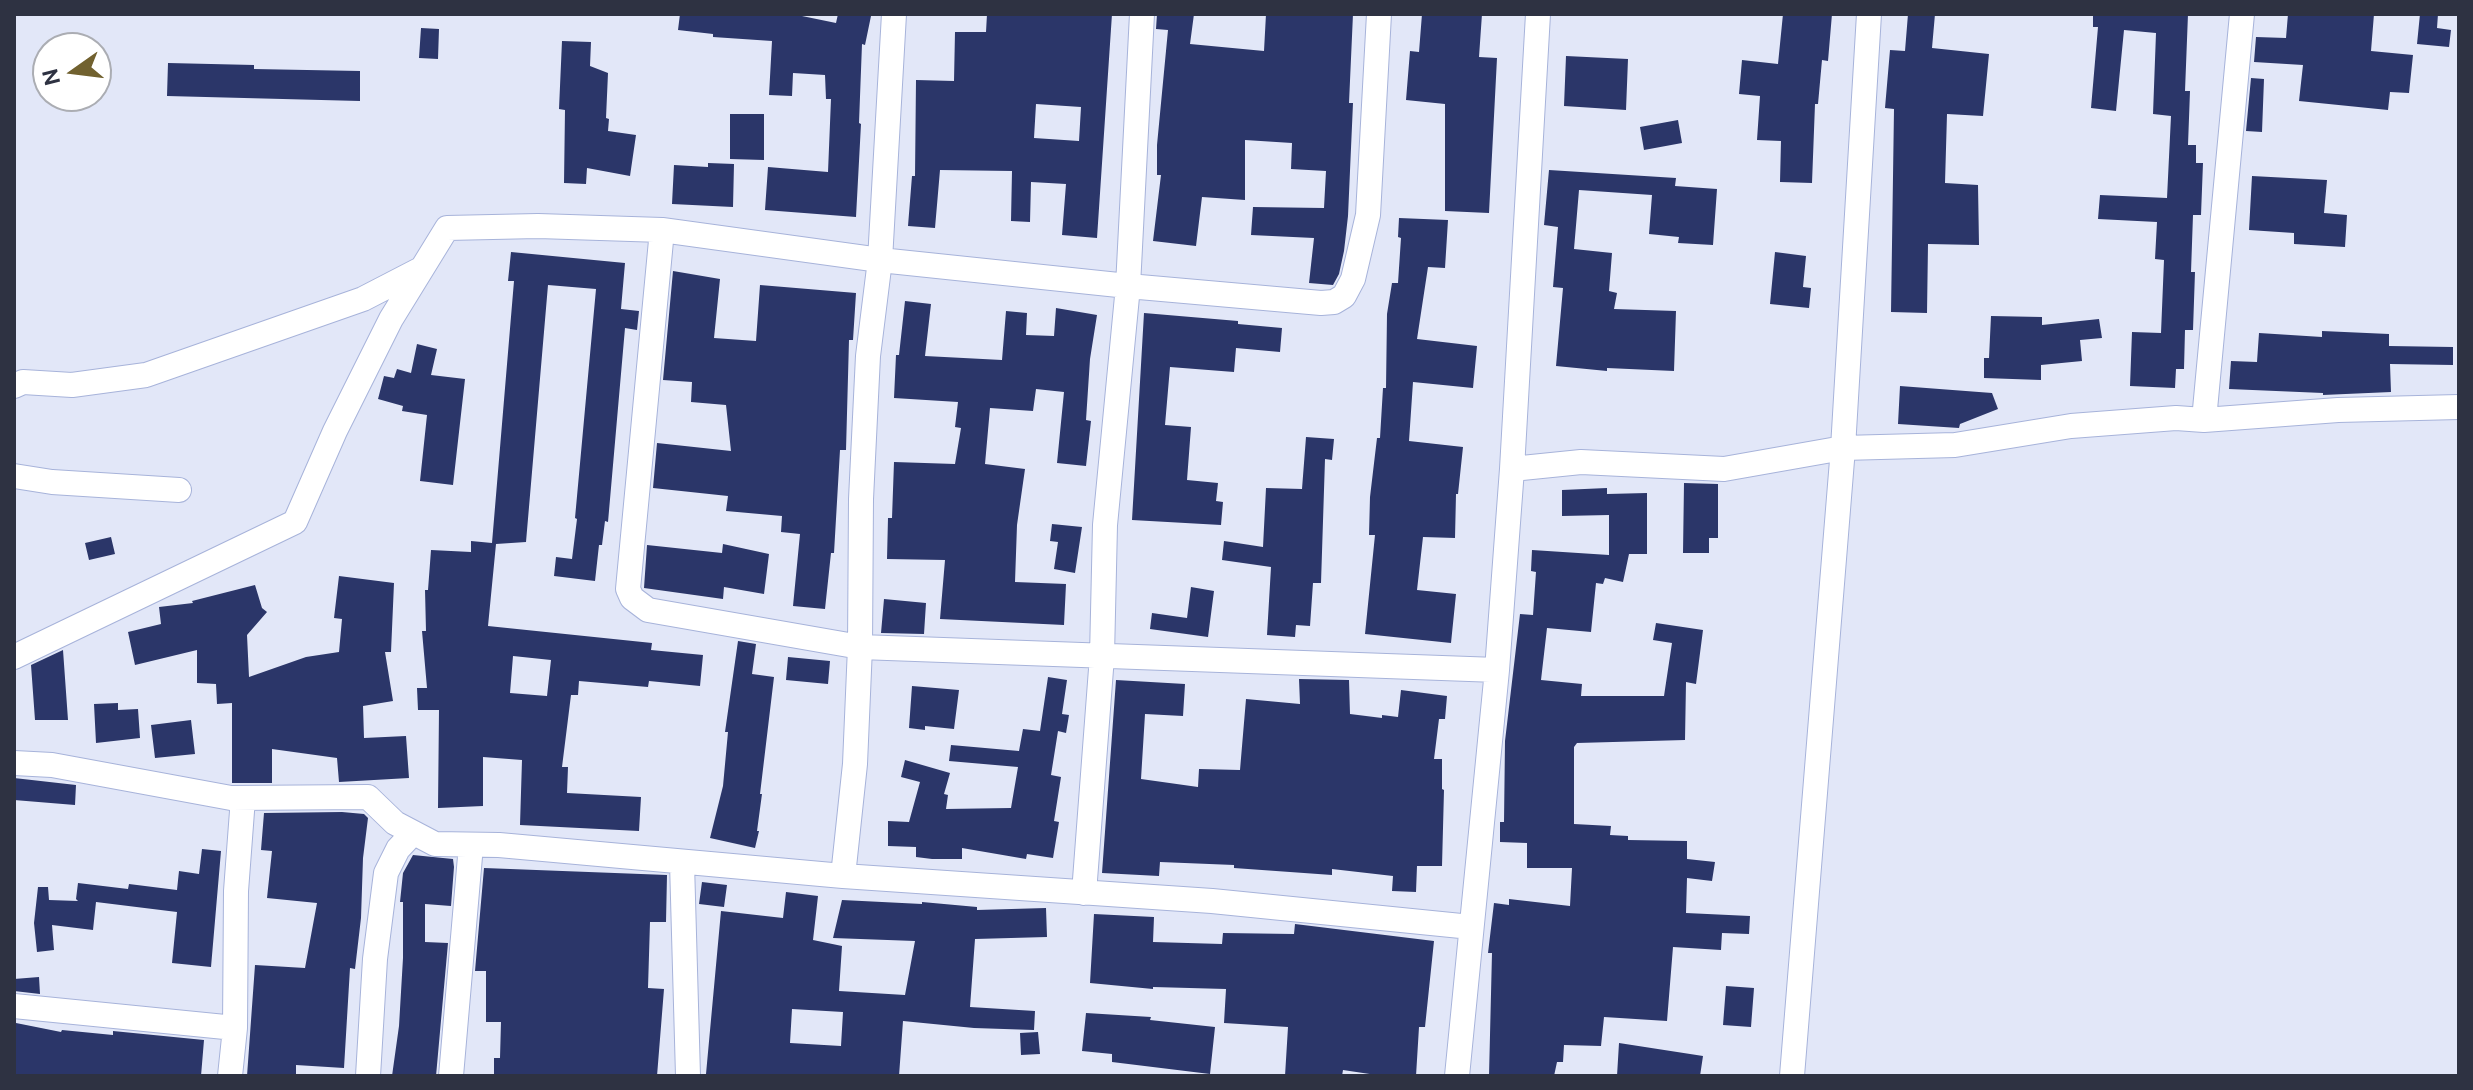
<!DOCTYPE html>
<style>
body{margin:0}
#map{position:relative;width:2473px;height:1090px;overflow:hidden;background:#e2e7f8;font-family:Ubuntu,sans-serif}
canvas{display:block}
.frame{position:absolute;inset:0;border:16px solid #2e3242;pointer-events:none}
.north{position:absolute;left:32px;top:32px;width:80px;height:80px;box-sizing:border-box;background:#fff;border:2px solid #abadb3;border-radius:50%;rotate:256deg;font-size:22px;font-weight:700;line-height:32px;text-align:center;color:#2e3242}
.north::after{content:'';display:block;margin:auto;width:28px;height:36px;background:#71612f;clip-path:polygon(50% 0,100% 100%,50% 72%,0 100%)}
</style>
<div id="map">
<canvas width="2473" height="1090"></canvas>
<div class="frame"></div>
<div class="north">N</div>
</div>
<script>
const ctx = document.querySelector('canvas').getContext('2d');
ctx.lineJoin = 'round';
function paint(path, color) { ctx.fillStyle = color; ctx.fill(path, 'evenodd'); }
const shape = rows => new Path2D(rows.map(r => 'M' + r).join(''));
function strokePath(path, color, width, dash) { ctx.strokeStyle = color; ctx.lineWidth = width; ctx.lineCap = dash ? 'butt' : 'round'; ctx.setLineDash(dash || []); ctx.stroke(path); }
paint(shape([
 [680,14,802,14,802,16,836,23,838,14,871,16,865,45,862,44,859,123,861,124,856,217,765,210,768,167,828,172,831,99,826,99,825,75,793,73,792,96,769,95,772,41,713,37,713,34,678,30],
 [987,14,1112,14,1097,238,1062,235,1066,184,1031,182,1030,222,1011,221,1012,171,940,170,935,228,908,226,912,176,915,176,916,80,954,81,955,32,986,32],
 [1036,104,1081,107,1079,141,1034,138],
 [1157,14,1194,14,1190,44,1264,51,1266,14,1353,14,1349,103,1353,103,1348,216,1344,251,1339,274,1333,285,1309,283,1314,238,1251,235,1253,207,1324,208,1326,171,1291,169,1292,143,1245,140,1245,200,1202,197,1196,246,1153,241,1161,175,1157,175,1157,145,1168,30,1156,29],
 [1422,14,1482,14,1479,57,1497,58,1489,213,1445,211,1445,104,1406,100,1410,51,1419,52],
 [1783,14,1832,14,1828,61,1822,60,1818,104,1815,104,1812,183,1780,182,1781,141,1757,140,1760,96,1739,94,1742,60,1778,64],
 [1908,14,1935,14,1932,48,1989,54,1983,116,1947,114,1945,183,1978,185,1979,245,1928,244,1927,313,1891,312,1894,109,1885,108,1890,50,1905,51],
 [2093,14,2188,14,2185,91,2190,91,2188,145,2196,145,2196,163,2203,163,2201,215,2193,215,2191,272,2195,272,2193,330,2185,330,2184,369,2176,369,2175,388,2130,386,2132,332,2161,333,2164,260,2155,259,2157,222,2098,219,2100,195,2167,198,2171,116,2153,114,2156,33,2124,30,2116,111,2091,108,2098,27,2093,27],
 [2288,14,2374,14,2371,51,2413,55,2409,93,2390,92,2388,110,2299,101,2303,65,2254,62,2256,37,2286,38],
 [2420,14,2438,14,2437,28,2451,30,2449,47,2417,44],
 [421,28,439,29,438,59,419,58],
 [562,41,591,42,590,66,608,73,606,118,609,119,608,131,636,135,630,176,587,168,586,184,564,183,565,110,559,109],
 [1566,56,1628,59,1626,110,1564,106],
 [168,63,254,65,254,69,360,71,360,101,167,96],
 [2251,78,2264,79,2262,132,2246,131],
 [730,114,764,114,764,160,730,159],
 [1678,120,1682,143,1644,150,1640,127],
 [708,163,734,164,733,207,672,204,674,165,708,167],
 [1549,170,1676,178,1675,186,1717,189,1713,245,1678,243,1679,237,1649,234,1652,195,1579,190,1574,249,1612,253,1609,291,1617,293,1614,309,1676,311,1674,371,1607,368,1607,371,1556,366,1563,288,1553,287,1558,227,1544,225],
 [2252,176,2327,180,2324,213,2347,215,2345,247,2294,244,2294,233,2249,230],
 [1399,218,1448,220,1445,268,1428,267,1417,339,1477,346,1473,388,1413,382,1409,441,1463,447,1458,494,1456,494,1455,538,1423,537,1417,590,1456,594,1451,643,1365,634,1375,535,1369,535,1370,497,1377,438,1380,438,1383,388,1386,388,1387,314,1392,283,1398,283,1401,238,1398,237],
 [511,252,625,263,621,309,639,311,637,330,625,328,608,522,605,521,602,545,599,545,595,581,554,576,556,557,572,559,577,519,575,518,596,289,548,285,526,542,496,544,488,626,652,643,651,650,703,655,700,686,649,681,648,687,579,681,578,695,571,695,562,767,568,767,567,793,641,797,639,831,520,825,522,760,483,757,483,806,438,808,439,710,418,710,417,688,427,688,422,631,426,631,425,590,428,590,431,550,471,552,471,541,492,543,514,281,508,281],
 [513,656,551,660,547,696,510,693],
 [1775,252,1806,256,1803,287,1811,288,1809,308,1770,304],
 [673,271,720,279,714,338,756,341,760,285,856,293,853,340,849,340,846,450,840,450,834,553,831,553,825,609,793,606,800,534,781,532,782,516,726,511,728,496,653,488,657,443,731,451,726,405,691,402,692,382,663,380],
 [905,301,931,304,925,356,1002,360,1006,311,1027,313,1026,335,1054,336,1056,308,1097,315,1090,359,1086,420,1091,421,1086,466,1057,463,1064,392,1036,389,1033,411,990,408,985,464,1025,469,1017,525,1015,582,1066,584,1064,625,940,619,945,560,887,559,888,518,892,518,894,462,955,464,961,428,955,427,958,402,894,398,896,355,899,355],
 [1144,313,1238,321,1238,324,1282,328,1280,352,1236,348,1234,372,1170,367,1165,425,1191,427,1187,480,1218,483,1216,501,1223,502,1221,525,1132,520],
 [1991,316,2042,317,2042,325,2099,319,2102,338,2080,340,2082,361,2041,365,2041,380,1984,378,1984,358,1989,358],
 [2322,331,2389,334,2389,346,2453,347,2453,365,2390,364,2391,392,2323,395,2323,393,2229,389,2231,361,2257,362,2259,333,2322,337],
 [417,344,437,349,431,375,465,379,453,485,420,481,427,415,402,411,403,406,378,399,384,376,394,378,397,369,411,373],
 [1900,386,1992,393,1998,409,1960,424,1959,428,1898,424],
 [1306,437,1334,439,1332,460,1325,459,1321,583,1313,583,1310,626,1296,625,1295,637,1267,635,1271,567,1222,560,1224,541,1263,547,1266,488,1302,489],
 [1684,483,1718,484,1718,538,1709,538,1709,553,1683,553],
 [1607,488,1607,494,1647,493,1647,554,1629,554,1623,582,1605,578,1603,584,1596,583,1591,632,1547,628,1541,680,1582,684,1581,696,1664,696,1672,643,1653,640,1656,623,1703,630,1696,684,1686,682,1685,740,1577,743,1574,747,1574,824,1611,826,1610,835,1628,836,1628,840,1687,841,1687,859,1715,862,1712,881,1687,878,1686,913,1750,916,1749,934,1722,933,1721,950,1673,947,1667,1021,1604,1017,1601,1046,1564,1045,1563,1062,1557,1062,1554,1076,1489,1076,1492,953,1488,953,1494,903,1509,905,1509,899,1570,906,1572,868,1527,868,1527,843,1500,842,1500,822,1504,822,1505,741,1520,614,1533,615,1536,572,1531,571,1532,550,1609,555,1609,515,1562,516,1562,490],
 [1052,524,1082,527,1075,573,1054,569,1058,542,1050,541],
 [111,537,115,554,89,560,85,543],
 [723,544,769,554,764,594,724,587,723,599,644,588,647,545,722,553],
 [339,576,394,583,391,652,385,652,393,701,363,706,364,738,406,736,409,778,339,782,337,758,272,749,272,783,232,783,232,703,217,704,216,684,197,683,197,650,135,665,128,632,161,624,159,607,193,603,192,601,255,585,262,608,267,612,247,635,249,677,306,657,339,652,342,619,334,618],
 [1191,587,1214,591,1208,637,1150,629,1152,613,1187,618],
 [884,599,926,603,924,634,881,633],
 [738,641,756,644,752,674,774,677,760,794,762,794,757,831,759,831,755,848,710,838,723,786,728,732,725,732],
 [63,650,68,720,35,720,31,665],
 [788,657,830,661,828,684,786,680],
 [1048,677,1067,680,1062,714,1069,715,1066,733,1058,731,1051,775,1061,777,1054,821,1059,822,1053,858,1027,854,1026,859,962,848,962,859,932,859,916,857,916,847,888,846,888,821,909,822,920,782,901,777,905,760,950,773,944,794,948,795,946,809,1011,808,1018,767,949,761,951,745,1019,751,1023,729,1040,731],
 [1299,679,1349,680,1350,714,1382,718,1382,715,1398,717,1401,690,1447,696,1445,719,1439,719,1434,759,1442,759,1442,789,1444,790,1442,866,1417,866,1416,892,1392,891,1393,876,1332,869,1332,875,1234,868,1234,865,1160,862,1159,876,1102,873,1116,680,1185,684,1183,716,1145,714,1141,779,1198,787,1199,769,1240,770,1246,699,1300,704],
 [912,686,959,690,954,729,925,726,925,730,909,728],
 [118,703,118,710,138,709,140,738,96,743,94,704],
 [191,720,195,754,155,758,151,725],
 [14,778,76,785,75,805,14,800],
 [342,812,364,814,368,818,363,858,361,918,355,969,350,968,344,1068,296,1065,296,1076,247,1076,255,965,305,968,317,903,267,898,272,851,261,850,264,813],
 [202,849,221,851,211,967,172,963,177,912,96,902,93,930,52,925,54,950,37,952,34,923,38,887,48,887,49,900,78,901,76,899,78,883,128,889,129,884,177,890,179,871,199,874],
 [413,855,453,859,454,867,451,906,425,904,425,942,448,943,436,1076,392,1076,399,1026,403,958,403,902,400,902,403,873],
 [484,868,667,875,666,922,650,922,648,988,664,989,657,1076,494,1075,494,1058,500,1058,501,1022,486,1022,486,971,475,971],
 [702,882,727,885,724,907,699,904],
 [786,892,818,896,813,940,842,946,839,991,905,995,915,941,833,938,842,900,922,904,922,902,977,907,977,910,1046,908,1047,937,975,939,970,1007,1035,1011,1034,1030,974,1028,903,1021,899,1076,706,1074,721,911,783,918],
 [792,1009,843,1012,841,1046,790,1043],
 [1094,914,1154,917,1153,942,1222,944,1223,933,1294,934,1295,924,1434,941,1425,1027,1419,1027,1416,1076,1383,1076,1343,1070,1342,1076,1285,1076,1288,1027,1224,1023,1226,989,1153,987,1153,989,1090,983],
 [39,977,40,994,14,991,14,979],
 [1726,986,1754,988,1751,1027,1723,1025],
 [1086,1013,1151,1017,1150,1020,1215,1027,1210,1074,1112,1062,1112,1054,1082,1051],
 [16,1023,61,1032,62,1030,113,1035,113,1031,204,1040,201,1076,14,1076],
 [1038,1032,1040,1054,1021,1055,1020,1033],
 [1619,1043,1703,1056,1700,1076,1617,1076]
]), '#2b3669');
const street = shape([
 [662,230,628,589,632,598,648,610,860,647,1497,670],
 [14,386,23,382,72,385,146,375,363,299,421,269],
 [2204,420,2242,14],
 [1512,469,1581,462,1724,469,1843,448,1955,445,2071,426,2176,418,2204,420,2338,410,2459,407],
 [14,476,52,482,179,490],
 [14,657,295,522,335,431,391,319,447,228,538,226,662,230,880,260,1128,286,1321,303,1334,302,1344,296,1353,279,1368,215,1379,14],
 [14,763,52,765,231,798,368,797,395,823,435,844,499,845,843,876,1212,901,1471,927],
 [682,863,688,1076],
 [843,876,855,764,860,647,861,499,868,356,880,260,894,14],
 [1084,893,1102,656,1105,525,1128,286,1142,14],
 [14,1006,235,1028],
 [230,1076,235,1028,236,891,243,798],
 [368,1076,375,959,386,873,398,849,413,833],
 [451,1076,471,845],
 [1457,1076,1497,670,1512,469,1538,14],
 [1792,1076,1843,448,1869,14]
]);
strokePath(street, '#a7b3da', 26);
strokePath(street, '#fff', 24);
</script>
